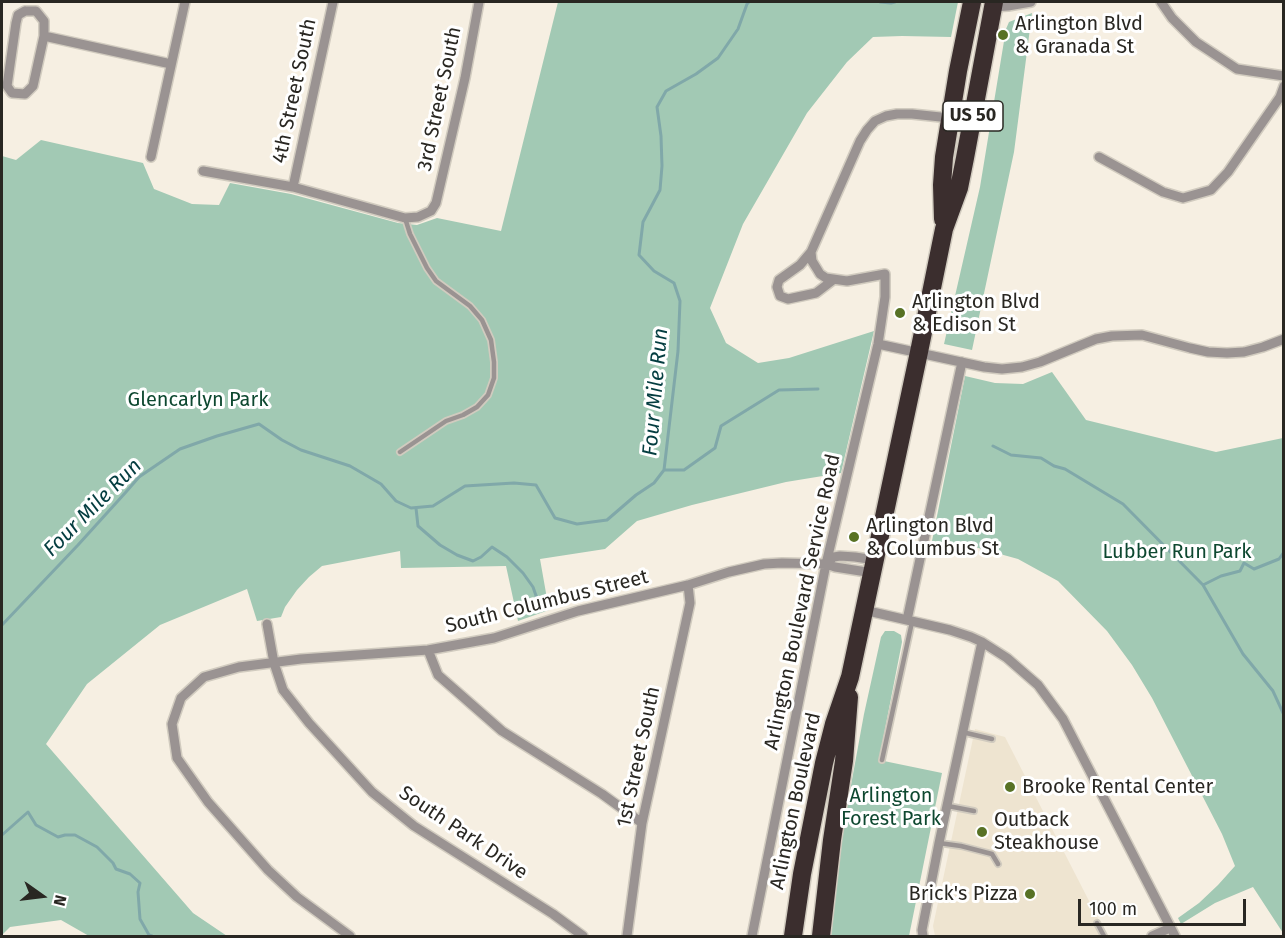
<!DOCTYPE html>
<style>
body{margin:0}
#map{position:relative;width:1285px;height:938px;overflow:hidden;background:#f6efe2;font-family:"Fira Sans",sans-serif}
canvas{display:block}
.frame{position:absolute;inset:0;border:3px solid #292722;pointer-events:none}
.north{position:absolute;left:12px;top:866px;width:60px;height:60px;-webkit-text-stroke:4px #fff;paint-order:stroke;rotate:104deg;font-size:16px;font-weight:700;line-height:24px;text-align:center;color:#292722}
.north::after{content:'';display:block;margin:auto;width:21px;height:27px;background:#292722;clip-path:polygon(50% 0,100% 100%,50% 72%,0 100%)}
.scale{position:absolute;left:1078px;top:899px;width:168px;height:27px;box-sizing:border-box;border:3px solid #292722;border-top:0;padding-left:8px;font-size:18px;line-height:21px;white-space:nowrap;color:#292722;-webkit-text-stroke:4px #fff;paint-order:stroke}
</style>
<div id="map">
<canvas width="1285" height="938"></canvas>
<div class="frame"></div>
<div class="north">N</div>
<div class="scale">100 m</div>
</div>
<script>
const ctx = document.querySelector('canvas').getContext('2d');
ctx.lineJoin = 'round';
function paint(path, color) { ctx.fillStyle = color; ctx.fill(path, 'evenodd'); }
const shape = rows => new Path2D(rows.map(r => 'M' + r).join(''));
function strokePath(path, color, width, dash) { ctx.strokeStyle = color; ctx.lineWidth = width; ctx.lineCap = dash ? 'butt' : 'round'; ctx.setLineDash(dash || []); ctx.stroke(path); }
function drawText(font, color, halo, rows, align = 'center') {
  ctx.font = font + ' "Fira Sans",sans-serif'; ctx.lineWidth = 6; ctx.setLineDash([]); ctx.textBaseline = 'middle'; ctx.strokeStyle = halo; ctx.fillStyle = color; for (const [text, x, y, turn = 0] of rows) {
    ctx.save(); ctx.translate(x, y); ctx.rotate((+turn || 0) * Math.PI / 180); ctx.textAlign = isNaN(turn) ? turn : align; if (halo) ctx.strokeText(text, 0, 0); ctx.fillText(text, 0, 0); ctx.restore();
  }
}
paint(shape([
 [975,729,1005,737,1107,936,935,936,933,926]
]), '#eee4d0');
paint(shape([
 [558,2,958,2,951,37,902,36,873,37,847,62,807,113,743,224,710,308,726,343,758,363,789,358,874,331,841,473,786,482,692,505,637,521,605,549,540,559,549,610,518,621,506,566,401,568,400,551,322,566,309,577,297,590,285,607,281,617,257,621,247,589,160,625,87,684,46,744,193,913,227,936,89,936,61,920,10,927,2,935,2,156,16,160,41,140,143,163,154,189,192,204,219,205,230,183,291,194,398,223,417,225,437,218,501,231],
 [1032,13,1014,152,972,350,944,344,980,187,1006,29,1009,22],
 [1052,372,1086,420,1216,452,1283,438,1283,933,1253,887,1215,903,1181,924,1178,918,1199,903,1218,885,1235,866,1222,834,1152,698,1132,665,1107,631,1058,581,1018,559,964,544,932,541,965,376,995,383,1023,384],
 [885,631,894,631,901,635,902,642,879,760,942,773,909,936,830,936,834,897,845,818,864,714,881,637]
]), '#a2c9b4');
strokePath(shape([
 [880,2,891,3,895,2],
 [993,446,1011,455,1041,458,1054,466,1065,469,1123,504,1203,585,1243,654,1273,691,1284,715],
 [664,470,684,470,715,448,721,426,779,390,818,389],
 [416,508,418,526,440,545,457,555,473,561,481,557,492,547,507,557,523,573,533,587,540,607],
 [1203,585,1221,576,1240,571,1244,563,1254,569,1279,559,1284,552],
 [2,625,78,545,126,492,139,477,180,449,217,436,259,424,282,440,301,450,350,466,381,484,396,501,411,508,433,506,465,486,514,483,536,485,555,518,577,524,607,520,636,495,654,483,664,470,678,351,680,301,674,283,654,271,639,255,643,222,660,190,662,166,661,136,657,107,666,91,696,74,718,58,738,29,747,4,749,2],
 [2,835,28,812,36,825,58,837,65,835,75,835,97,847,113,863,116,869,130,874,140,883,138,892,140,919,149,935,152,936]
]), '#80a8a9', 3);
const lane = shape([
 [400,452,446,421,463,415,477,407,488,395,494,378,494,362,491,340,482,320,470,306,436,281,427,268,410,234,405,218],
 [962,732,992,739],
 [882,760,912,622],
 [948,806,974,811],
 [939,843,961,846,992,854,998,864],
 [1097,923,1104,936]
]);
const street = shape([
 [1161,2,1172,18,1196,42,1237,69,1284,76],
 [993,7,1008,6,1031,2],
 [25,11,36,11,44,21,44,36,33,86,25,94,12,93,7,86,16,23,18,15,25,11],
 [44,36,171,64],
 [151,157,185,2],
 [1099,157,1163,192,1183,198,1211,190,1228,172,1280,97,1284,86],
 [203,171,293,187,405,218,418,217,431,211,436,203,465,78,479,2],
 [293,187,333,2],
 [811,252,800,265,779,280,777,287,780,296,788,299,816,293,833,280],
 [878,344,984,367,1002,369,1022,367,1040,362,1096,339,1112,336,1142,335,1190,348,1208,352,1227,353,1244,352,1263,347,1284,339],
 [826,563,834,557,840,556,855,557,875,560],
 [864,610,950,630,971,637,982,642,1007,658,1038,685,1063,719,1175,936],
 [907,620,962,362],
 [267,624,274,663,283,690,309,723,372,792,414,826,553,914,583,936],
 [428,650,438,675,502,731,602,794,642,823],
 [350,936,297,897,268,870,208,802,177,758,172,724,181,698,204,677,239,667,301,659,428,650,494,638,578,611,688,585,729,572,764,564,782,563,826,564,835,567,873,573],
 [627,936,642,823,690,603,688,585],
 [752,936,826,564,878,344,885,297,885,274,847,281,826,278,820,274,817,269,812,261,811,252,860,141,867,130,875,121,886,116,897,114,912,114,950,118],
 [923,936,922,930,939,843,982,642],
 [1152,936,1170,928]
]);
const highway = shape([
 [943,219,942,185,944,157,958,71,972,2],
 [793,936,802,874,824,763,834,724,850,677,919,352,944,229,959,188,965,158,994,2],
 [821,936,832,840,844,761,849,697]
]);
strokePath(lane, '#d1cbbf', 8);
strokePath(street, '#d1cbbf', 12);
strokePath(highway, '#d1cbbf', 21);
strokePath(lane, '#9a9392', 4.5);
strokePath(street, '#9a9392', 9);
strokePath(highway, '#3b2e2e', 18);
for (const [x, y, r, color] of [
 [1003,35,6,"#587225"],
 [900,313,6,"#587225"],
 [854,537,6,"#587225"],
 [1010,787,6,"#587225"],
 [982,832,6,"#587225"],
 [1030,894,6,"#587225"]
]) { const dot = new Path2D(); dot.arc(x, y, r, 0, 2 * Math.PI); ctx.fillStyle = color; ctx.fill(dot); strokePath(dot, '#fff', 2); }
for (const [x, y, w] of [
 [973,116,60]
]) { const box = new Path2D(); box.roundRect(x - w / 2, y - 15, w, 30, 4.5); ctx.fillStyle = '#fff'; ctx.fill(box); strokePath(box, '#292722', 1.5); }
drawText('bold 18px', '#292722', null, [
 ["US 50",973,116]
]);
drawText('20px', '#292722', '#fff', [
 ["Arlington Blvd",1015,24],
 ["& Granada St",1015,47],
 ["Arlington Blvd",912,302],
 ["& Edison St",912,325],
 ["Arlington Blvd",866,526],
 ["& Columbus St",866,549],
 ["Brooke Rental Center",1022,787],
 ["Outback",994,820],
 ["Steakhouse",994,843],
 ["Brick's Pizza",1018,894,"right"]
], 'left');
drawText('20px', '#292722', '#fff', [
 ["4th Street South",295,91,-78],
 ["3rd Street South",440,99,-78],
 ["South Columbus Street",547,602,-14],
 ["Arlington Boulevard Service Road",803,602,-78],
 ["1st Street South",639,757,-78],
 ["Arlington Boulevard",796,801,-78],
 ["South Park Drive",463,833,34]
]);
drawText('20px', '#0e4830', '#fff', [
 ["Glencarlyn Park",198,400],
 ["Lubber Run Park",1177,552],
 ["Arlington",891,796],
 ["Forest Park",891,819]
]);
drawText('italic 21px', '#043d40', '#fff', [
 ["Four Mile Run",656,392,-85],
 ["Four Mile Run",93,508,-45]
]);
</script>
